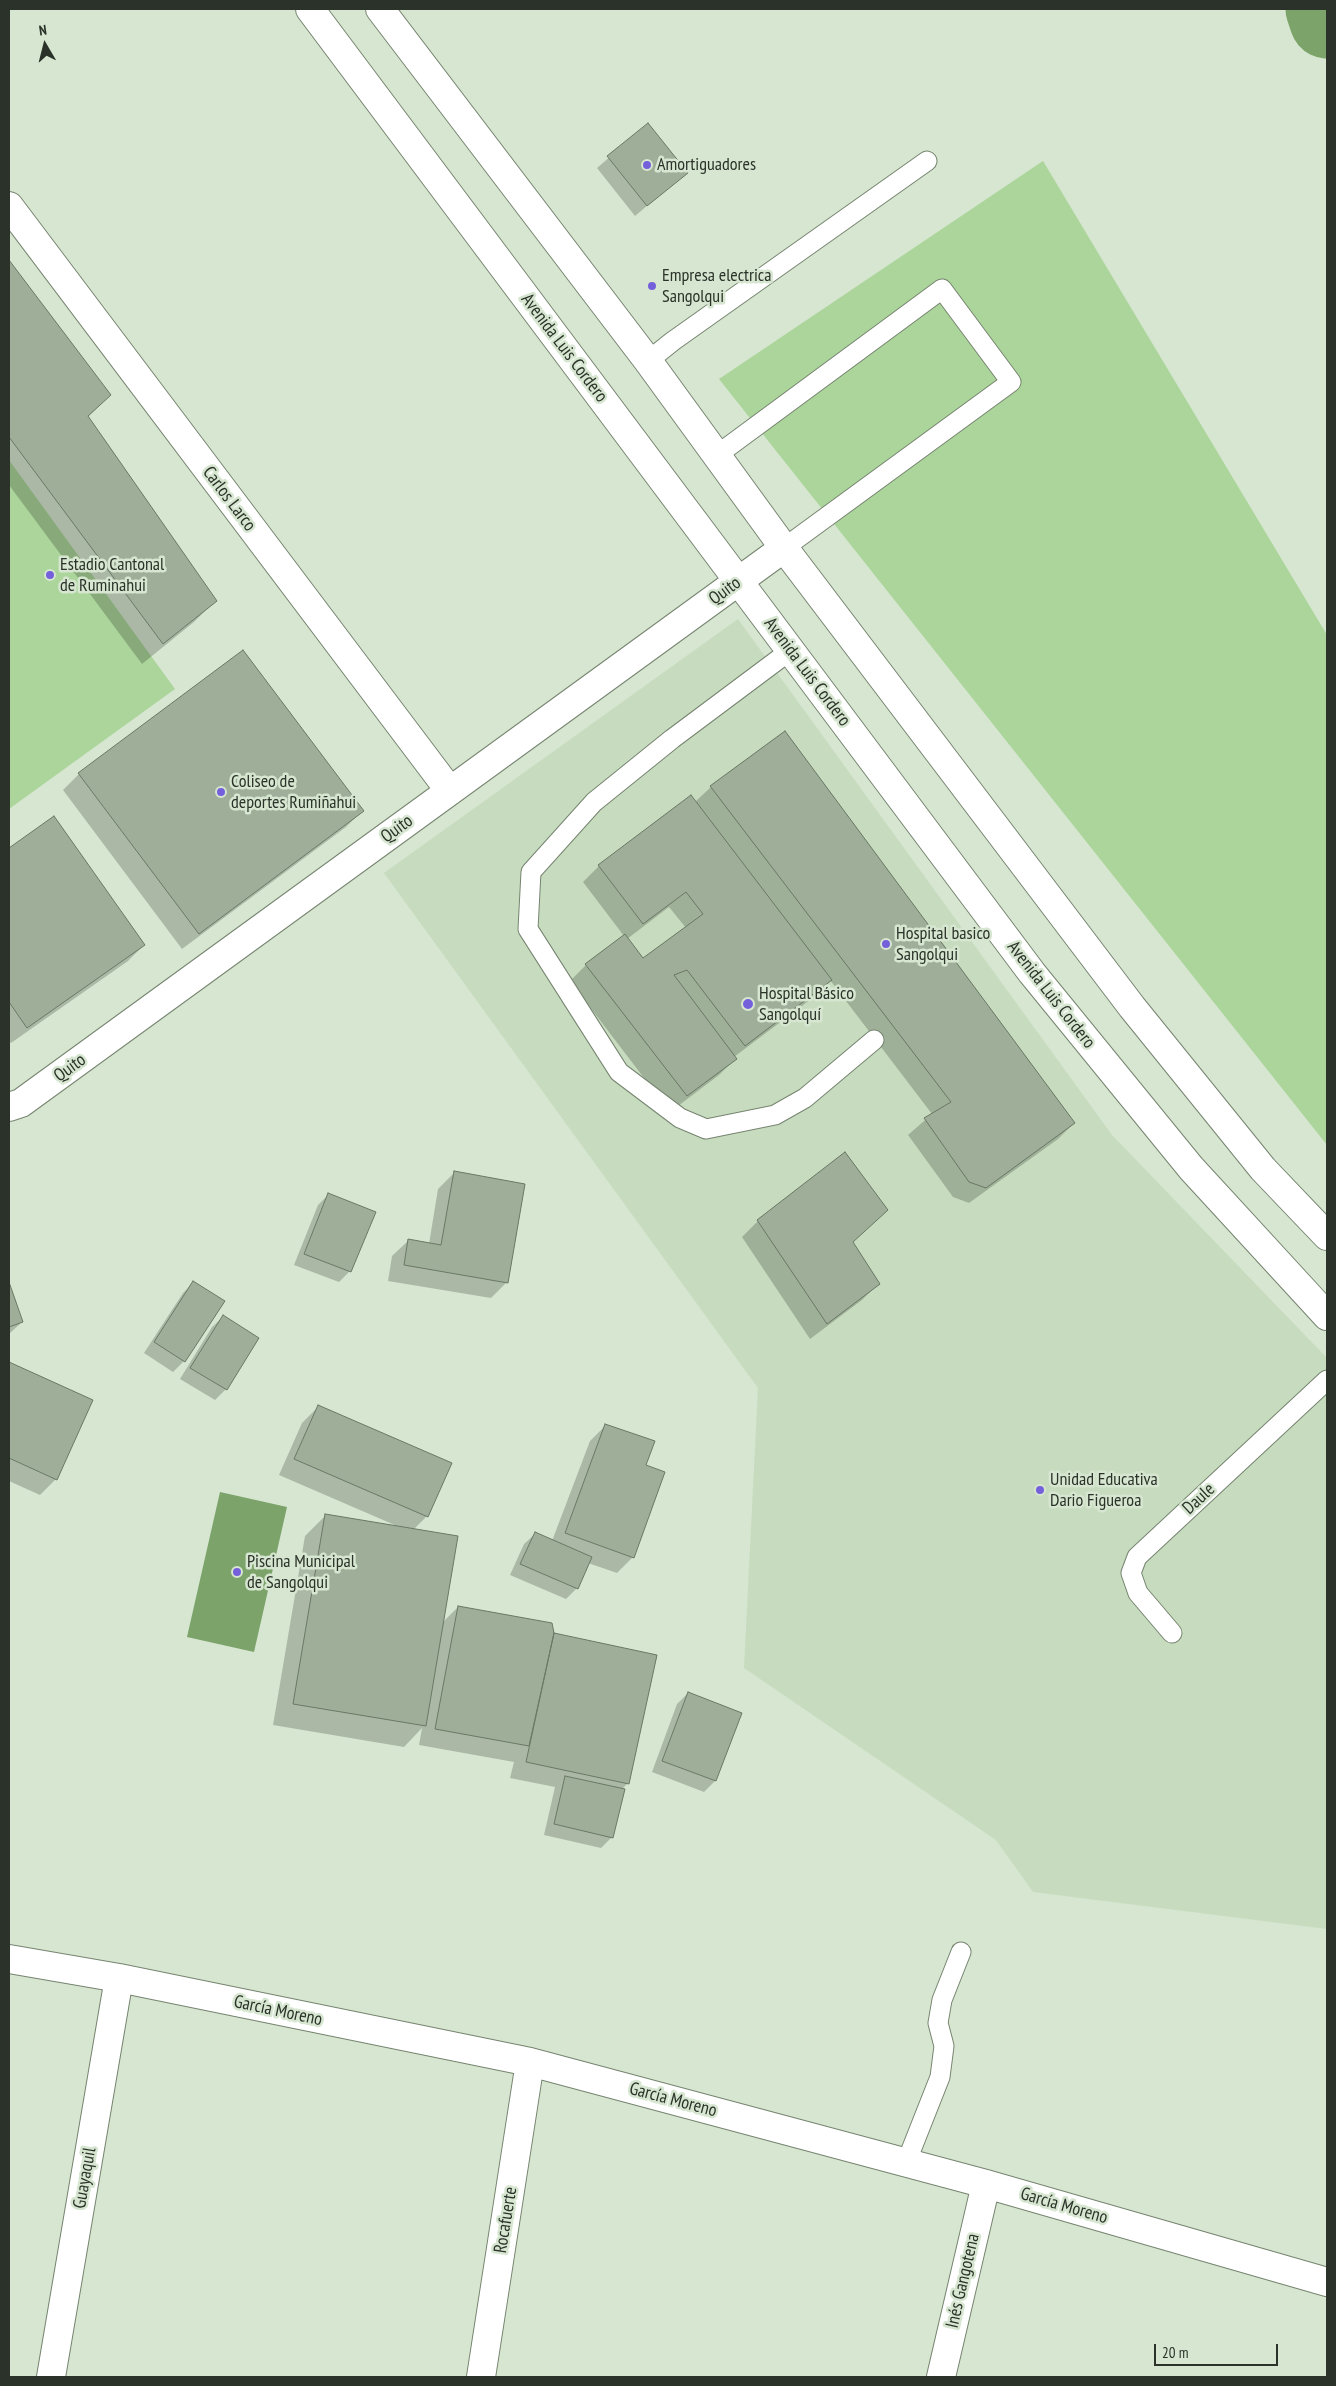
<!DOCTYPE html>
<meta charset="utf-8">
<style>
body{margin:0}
#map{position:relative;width:1336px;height:2386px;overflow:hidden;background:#d6e6d0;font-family:"PT Sans Narrow",sans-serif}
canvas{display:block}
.frame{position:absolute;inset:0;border:10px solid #2b3229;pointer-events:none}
.north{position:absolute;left:20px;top:20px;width:50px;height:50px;-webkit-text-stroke:4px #d6e6d0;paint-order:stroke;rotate:352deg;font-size:14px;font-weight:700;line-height:20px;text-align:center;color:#2b3229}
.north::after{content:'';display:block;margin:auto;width:18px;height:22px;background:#2b3229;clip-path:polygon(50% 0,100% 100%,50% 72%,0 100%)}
.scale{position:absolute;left:1154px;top:2344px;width:124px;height:22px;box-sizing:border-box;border:2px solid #2b3229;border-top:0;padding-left:6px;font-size:15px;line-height:18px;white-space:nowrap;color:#2b3229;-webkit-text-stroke:4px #d6e6d0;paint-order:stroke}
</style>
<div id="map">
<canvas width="1336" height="2386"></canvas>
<div class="frame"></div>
<div class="north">N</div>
<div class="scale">20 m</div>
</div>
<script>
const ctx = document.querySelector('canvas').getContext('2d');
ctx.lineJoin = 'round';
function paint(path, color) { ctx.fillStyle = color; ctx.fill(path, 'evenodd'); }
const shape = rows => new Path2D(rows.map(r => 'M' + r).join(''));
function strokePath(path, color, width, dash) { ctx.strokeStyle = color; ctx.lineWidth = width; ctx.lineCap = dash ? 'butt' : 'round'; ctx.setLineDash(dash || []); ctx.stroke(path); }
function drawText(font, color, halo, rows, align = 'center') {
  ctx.font = font + ' "PT Sans Narrow",sans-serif'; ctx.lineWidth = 5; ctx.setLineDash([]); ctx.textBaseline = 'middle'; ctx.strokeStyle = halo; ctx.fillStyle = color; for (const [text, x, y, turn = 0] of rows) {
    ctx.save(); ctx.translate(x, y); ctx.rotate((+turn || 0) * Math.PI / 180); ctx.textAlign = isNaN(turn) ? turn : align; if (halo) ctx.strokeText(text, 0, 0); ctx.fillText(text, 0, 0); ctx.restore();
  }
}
paint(shape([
 [738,619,1112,1135,1327,1358,1327,1929,1033,1892,996,1840,744,1668,758,1388,384,873]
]), '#c7dcbf');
paint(shape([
 [1043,161,1327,635,1327,1145,719,379],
 [9,460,175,689,9,809]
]), '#abd59a');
paint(shape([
 [220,1492,287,1507,254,1652,187,1637]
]), '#7ba36a');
paint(shape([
 [648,124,686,173,635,216,597,168],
 [9,262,110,395,88,417,215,601,194,622,142,664,9,485],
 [243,652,362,811,346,827,182,949,63,790,79,774],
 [711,787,1074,1123,1058,1139,969,1203,953,1197,908,1135,932,1114,830,980,815,996,734,1057,735,1059,719,1075,670,1112,570,981,586,965,624,936,583,882,599,866,695,802],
 [669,907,686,928,643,960,627,939],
 [54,818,144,945,128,961,11,1043,9,1041,9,849],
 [454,1173,507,1282,491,1298,388,1281,392,1256,409,1240,429,1244,438,1189],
 [329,1194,350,1271,339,1282,294,1265,318,1205],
 [758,1221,852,1243,878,1284,862,1300,810,1339,742,1237],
 [193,1283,184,1361,173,1372,144,1353,183,1293],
 [9,1286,22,1322,9,1334],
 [223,1317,226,1389,215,1400,180,1379,212,1327],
 [9,1364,92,1400,56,1479,40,1495,9,1481],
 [318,1407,427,1516,413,1530,442,1623,458,1607,553,1634,655,1656,628,1783,622,1789,612,1837,601,1848,544,1835,555,1787,510,1778,514,1762,419,1745,422,1728,404,1747,273,1725,305,1536,326,1515,397,1526,279,1475,302,1423],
 [606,1425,644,1466,633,1557,617,1573,588,1563,577,1588,566,1599,510,1575,524,1544,535,1534,552,1541,590,1441],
 [688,1693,741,1713,715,1781,704,1792,652,1772,677,1704]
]), '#0003');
strokePath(shape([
 [1323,9,1327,21]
]), '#7ba36a', 75);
const building = shape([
 [648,123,688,173,647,206,607,156,648,123],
 [9,260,111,395,88,416,217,601,163,644,9,437,9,260],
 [243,650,364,811,199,934,78,773,243,650],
 [785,731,1075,1123,986,1188,969,1182,924,1118,951,1102,710,786,785,731],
 [691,795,832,980,745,1046,687,970,674,975,737,1059,687,1096,585,964,625,934,643,958,703,914,686,892,643,924,598,865,691,795],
 [54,816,145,945,27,1028,9,1002,9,848,54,816],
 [845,1152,888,1210,853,1242,880,1284,827,1324,757,1220,845,1152],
 [454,1171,525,1184,508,1283,404,1265,408,1239,441,1245,454,1171],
 [328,1193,376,1212,351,1272,304,1254,328,1193],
 [193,1281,225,1301,185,1362,154,1342,193,1281],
 [9,1282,23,1322,9,1327,9,1282],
 [223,1315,259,1338,227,1390,190,1368,223,1315],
 [9,1362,93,1400,57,1480,9,1458,9,1362],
 [318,1405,452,1463,428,1517,294,1459,318,1405],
 [605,1424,655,1441,646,1465,665,1472,634,1558,565,1533,605,1424],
 [325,1514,458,1536,426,1726,293,1704,325,1514],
 [535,1532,592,1557,578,1589,520,1564,535,1532],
 [458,1606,552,1623,554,1633,529,1746,435,1729,458,1606],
 [554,1633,657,1655,629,1784,526,1762,554,1633],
 [688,1692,742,1713,716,1781,662,1761,688,1692],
 [565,1776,625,1789,613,1838,554,1824,565,1776]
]);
paint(building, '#9fae99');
strokePath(building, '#697864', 1);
const lane = shape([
 [648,361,673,341,927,161],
 [717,455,942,289,1011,382,784,548],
 [791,650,672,739,594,802,531,872,528,929,619,1072,680,1118,706,1129,775,1115,805,1098,874,1040],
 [1172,1633,1138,1593,1131,1573,1137,1557,1327,1380],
 [906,2163,940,2077,944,2046,938,2023,942,2000,961,1952]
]);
const street = shape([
 [9,206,450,791],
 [9,1107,21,1103,784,548],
 [9,1959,119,1978,530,2062,986,2184,1327,2282],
 [51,2377,119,1978],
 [481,2377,530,2062],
 [941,2377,986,2184]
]);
const secondary = shape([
 [310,9,1032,973,1191,1168,1327,1316],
 [380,9,648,361,784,548,1132,1007,1263,1169,1327,1236]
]);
strokePath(lane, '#768470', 21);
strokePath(street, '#768470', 30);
strokePath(secondary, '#768470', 30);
strokePath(lane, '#fff', 19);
strokePath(street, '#fff', 28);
strokePath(secondary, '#fff', 28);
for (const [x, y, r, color] of [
 [647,165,5,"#7560db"],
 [652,286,5,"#7560db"],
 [50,575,5,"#7560db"],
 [221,792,5,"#7560db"],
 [886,944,5,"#7560db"],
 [748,1004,6,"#7560db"],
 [1040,1490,5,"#7560db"],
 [237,1572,5,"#7560db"]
]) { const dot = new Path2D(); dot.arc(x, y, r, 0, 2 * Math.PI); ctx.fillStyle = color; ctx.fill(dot); strokePath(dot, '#d6e6d0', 2); }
drawText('18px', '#2b3229', '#d6e6d0', [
 ["Amortiguadores",657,165],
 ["Empresa electrica",662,276],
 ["Sangolqui",662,297],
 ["Estadio Cantonal",60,565],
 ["de Ruminahui",60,586],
 ["Coliseo de",231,782],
 ["deportes Rumiñahui",231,803],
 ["Hospital basico",896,934],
 ["Sangolqui",896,955],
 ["Hospital Básico",759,994],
 ["Sangolquí",759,1015],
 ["Unidad Educativa",1050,1480],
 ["Dario Figueroa",1050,1501],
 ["Piscina Municipal",247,1562],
 ["de Sangolqui",247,1583]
], 'left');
drawText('18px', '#2b3229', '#d6e6d0', [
 ["Avenida Luis Cordero",564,348,53],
 ["Carlos Larco",229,499,53],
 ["Quito",725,591,-36],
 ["Avenida Luis Cordero",807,672,53],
 ["Quito",397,829,-36],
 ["Avenida Luis Cordero",1051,995,52],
 ["Quito",70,1068,-36],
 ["Daule",1199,1499,-43],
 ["García Moreno",278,2011,12],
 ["García Moreno",673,2100,15],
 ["Guayaquil",85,2178,-80],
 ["García Moreno",1064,2206,16],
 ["Rocafuerte",506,2220,-81],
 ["Inés Gangotena",963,2281,-77]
]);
</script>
